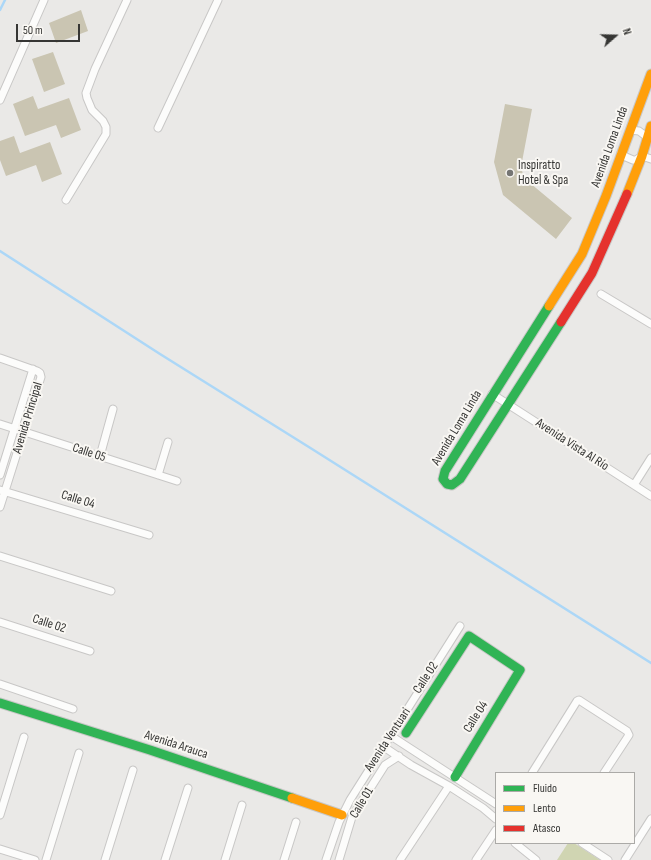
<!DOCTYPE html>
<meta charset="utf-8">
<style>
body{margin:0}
#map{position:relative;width:651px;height:860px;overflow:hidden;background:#eae9e7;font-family:"Sofia Sans Condensed",sans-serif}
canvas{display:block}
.legend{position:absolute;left:495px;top:772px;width:140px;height:72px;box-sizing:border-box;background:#f9f7f3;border:1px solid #abaaa7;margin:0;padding:5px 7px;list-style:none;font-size:12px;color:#363634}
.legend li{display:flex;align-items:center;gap:8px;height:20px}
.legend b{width:20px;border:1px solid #abaaa7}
.north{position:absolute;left:595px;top:16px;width:40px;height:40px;-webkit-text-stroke:3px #f9f7f3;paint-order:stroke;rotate:70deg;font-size:11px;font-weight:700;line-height:16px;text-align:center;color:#363634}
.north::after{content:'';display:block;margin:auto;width:14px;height:18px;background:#363634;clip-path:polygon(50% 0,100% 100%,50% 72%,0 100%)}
.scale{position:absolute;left:16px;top:24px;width:64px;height:18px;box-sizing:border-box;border:2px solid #363634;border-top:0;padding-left:5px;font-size:12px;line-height:14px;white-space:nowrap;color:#363634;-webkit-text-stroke:3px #f9f7f3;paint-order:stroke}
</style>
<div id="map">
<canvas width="651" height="860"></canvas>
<ul class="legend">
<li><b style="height:5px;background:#30b455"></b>Fluido</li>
<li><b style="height:5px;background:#ff9f0a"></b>Lento</li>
<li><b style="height:5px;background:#e5322d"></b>Atasco</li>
</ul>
<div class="north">N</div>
<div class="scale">50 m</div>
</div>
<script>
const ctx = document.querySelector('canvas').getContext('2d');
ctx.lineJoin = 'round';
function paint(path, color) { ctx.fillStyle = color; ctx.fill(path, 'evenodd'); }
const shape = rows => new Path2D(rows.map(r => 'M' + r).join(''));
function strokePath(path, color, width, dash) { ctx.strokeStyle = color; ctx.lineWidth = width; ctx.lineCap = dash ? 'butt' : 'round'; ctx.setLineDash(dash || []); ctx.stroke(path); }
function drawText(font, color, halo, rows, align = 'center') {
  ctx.font = font + ' "Sofia Sans Condensed",sans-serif'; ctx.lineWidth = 4; ctx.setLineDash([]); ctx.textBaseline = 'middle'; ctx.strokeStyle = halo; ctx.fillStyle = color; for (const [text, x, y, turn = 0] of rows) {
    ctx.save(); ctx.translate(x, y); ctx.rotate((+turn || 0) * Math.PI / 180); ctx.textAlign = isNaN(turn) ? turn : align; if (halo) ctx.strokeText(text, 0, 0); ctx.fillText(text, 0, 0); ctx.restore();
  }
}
paint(shape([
 [568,843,574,843,600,860,557,860]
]), '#d0d5b2');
strokePath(shape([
 [0,10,5,0],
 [0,251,160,354,312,449,651,663]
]), '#acd7f7', 2.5);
paint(shape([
 [81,10,88,31,56,43,49,23],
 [53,52,65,84,44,92,32,59],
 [33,96,38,109,69,98,81,130,61,138,56,125,25,136,13,104],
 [505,104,532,109,521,167,524,178,572,218,556,239,503,195,494,162],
 [14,136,20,153,50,142,62,174,42,182,36,165,6,176,0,160,0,141]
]), '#cac5b2');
const street = shape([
 [0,100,44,0],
 [158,128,218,0],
 [630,130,639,131,647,137],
 [621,153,626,157,633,160,636,160,642,156,651,159],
 [66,200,106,134,106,127,103,121,92,110,87,98,86,93,95,69,127,0],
 [601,294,651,324],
 [0,358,37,371,40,373,41,377,0,507],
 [492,394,651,496],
 [0,424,177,481],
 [100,456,113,409],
 [0,475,33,369],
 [158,475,168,442],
 [634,485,651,458],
 [0,490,149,535],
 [0,556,111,591],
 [0,622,90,651],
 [0,684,73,709],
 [391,736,496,804],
 [384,747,411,765,449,786,483,808,496,819],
 [532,773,577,701,579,700,627,731,629,735,604,773],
 [0,815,24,737],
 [515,843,536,860],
 [582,843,608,860],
 [0,849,35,860],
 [46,860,79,753],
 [105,860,133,770],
 [165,860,188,788],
 [225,860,242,805],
 [284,860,296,822],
 [326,860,339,822,350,800,460,626],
 [339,860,352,817,385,765,399,756],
 [400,860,449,786],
 [476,860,496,830],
 [625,860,651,819]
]);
const fast = shape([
 [549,306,445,471,443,479,447,484,452,485,460,479,561,322],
 [0,703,150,750,292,798],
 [406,733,469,636,520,670,455,777]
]);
const slow = shape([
 [627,194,642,156,651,126],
 [549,306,582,254,606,196,651,74],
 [292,798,342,815]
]);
const jam = shape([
 [561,322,592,273,627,194]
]);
strokePath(street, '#c8c7c6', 9);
strokePath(fast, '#c8c7c6', 11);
strokePath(slow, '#c8c7c6', 11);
strokePath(jam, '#c8c7c6', 11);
strokePath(street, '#fcfcfb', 7);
strokePath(fast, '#30b455', 9);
strokePath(slow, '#ff9f0a', 9);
strokePath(jam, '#e5322d', 9);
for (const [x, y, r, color] of [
 [510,173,4,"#757573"]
]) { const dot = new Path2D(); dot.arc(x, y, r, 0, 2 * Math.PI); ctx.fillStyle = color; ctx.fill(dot); strokePath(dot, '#f9f7f3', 1.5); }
drawText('13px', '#363634', '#f9f7f3', [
 ["Avenida Loma Linda",610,147,-70],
 ["Avenida Principal",28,418,-73],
 ["Avenida Loma Linda",457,428,-59],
 ["Avenida Vista Al Río",572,445,33],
 ["Calle 05",89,453,18],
 ["Calle 04",78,500,17],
 ["Calle 02",49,624,18],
 ["Calle 02",426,678,-57],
 ["Calle 04",476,717,-58],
 ["Avenida Ventuari",388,740,-57],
 ["Avenida Arauca",176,745,18],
 ["Calle 01",362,803,-59]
]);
drawText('13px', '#363634', '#f9f7f3', [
 ["Inspiratto",518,166],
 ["Hotel & Spa",518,181]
], 'left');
</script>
